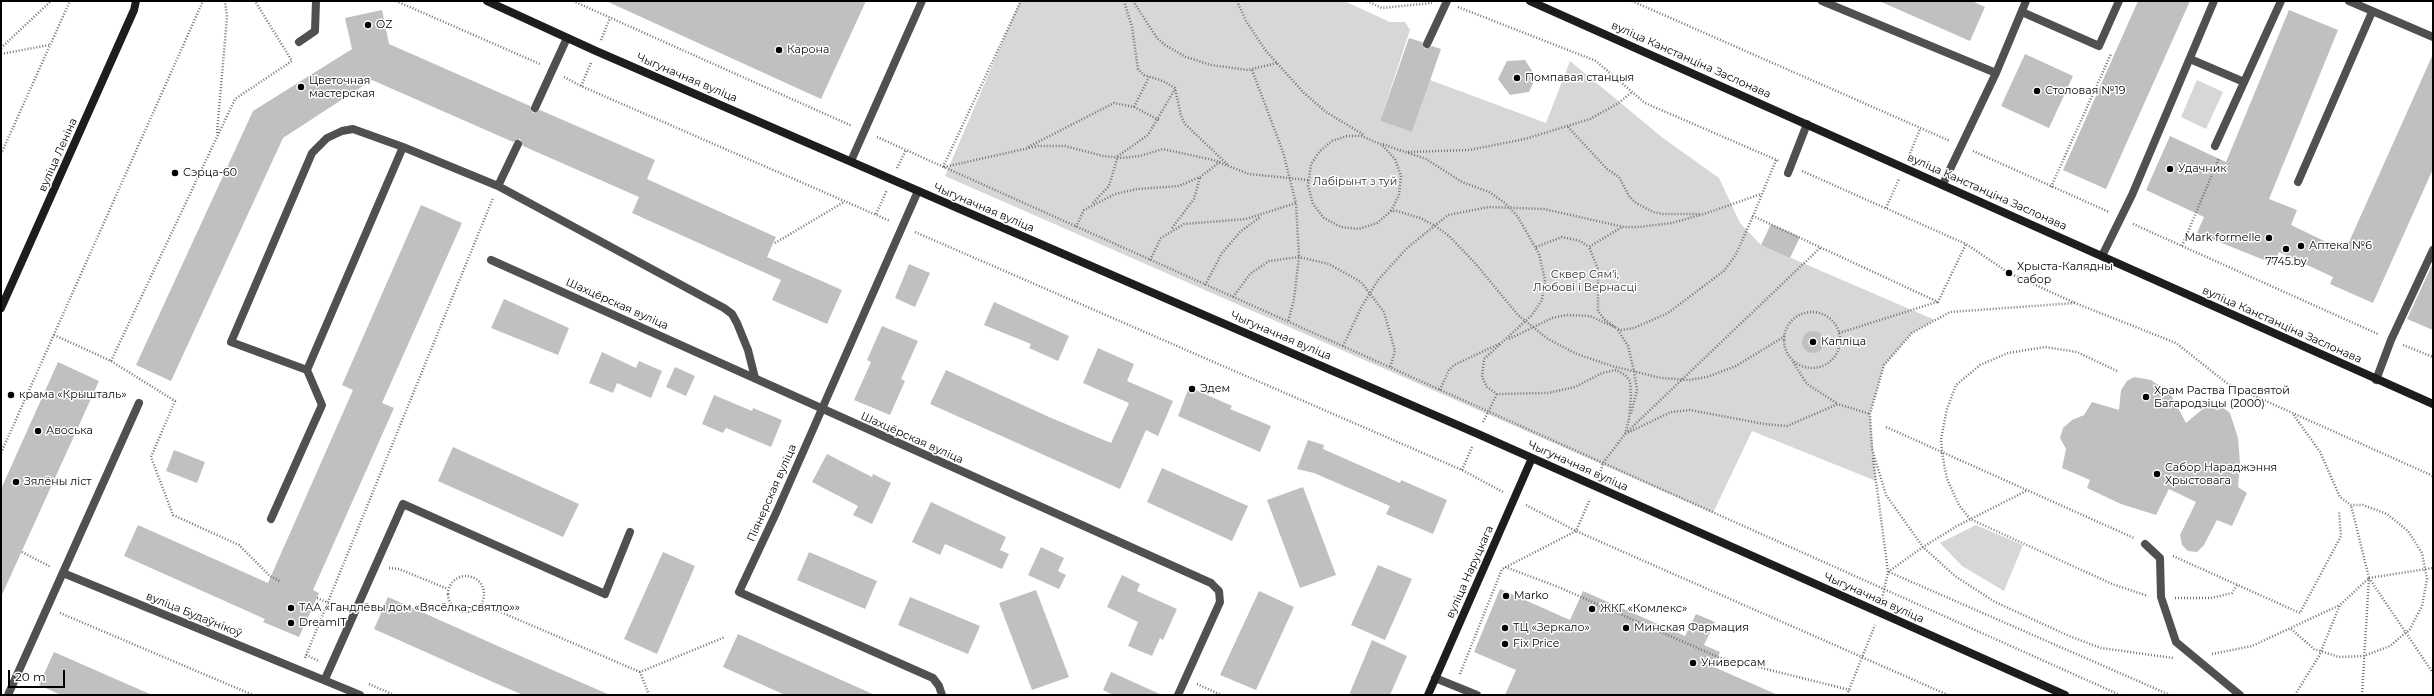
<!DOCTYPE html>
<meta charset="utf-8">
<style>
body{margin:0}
#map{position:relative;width:2434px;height:696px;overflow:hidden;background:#fff;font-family:Montserrat,sans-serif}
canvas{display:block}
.frame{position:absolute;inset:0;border:2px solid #000;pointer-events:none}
.scale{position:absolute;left:8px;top:670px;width:57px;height:18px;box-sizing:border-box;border:2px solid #000;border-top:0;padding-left:5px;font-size:12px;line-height:14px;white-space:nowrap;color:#000;-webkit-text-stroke:3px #fff;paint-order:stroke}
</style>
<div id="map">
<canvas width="2434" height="696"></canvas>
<div class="frame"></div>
<div class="scale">20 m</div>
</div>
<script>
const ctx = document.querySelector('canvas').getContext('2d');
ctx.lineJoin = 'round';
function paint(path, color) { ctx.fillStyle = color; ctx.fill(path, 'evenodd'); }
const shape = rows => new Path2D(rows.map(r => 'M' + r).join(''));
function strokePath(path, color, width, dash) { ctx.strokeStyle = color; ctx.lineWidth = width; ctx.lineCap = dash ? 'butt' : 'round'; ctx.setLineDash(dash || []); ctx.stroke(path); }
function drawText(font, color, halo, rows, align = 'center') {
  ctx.font = font + ' Montserrat,sans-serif'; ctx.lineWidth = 3; ctx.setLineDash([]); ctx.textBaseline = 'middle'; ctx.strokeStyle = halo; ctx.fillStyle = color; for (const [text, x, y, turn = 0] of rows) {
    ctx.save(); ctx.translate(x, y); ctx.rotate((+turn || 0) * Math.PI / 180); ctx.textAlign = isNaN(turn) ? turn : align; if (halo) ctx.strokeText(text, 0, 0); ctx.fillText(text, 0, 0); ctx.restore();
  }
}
paint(shape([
 [1020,1,1344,1,1390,22,1405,22,1410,30,1380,121,1412,132,1430,80,1546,123,1570,61,1663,138,1719,178,1740,223,1761,245,1935,320,1912,333,1884,366,1870,414,1876,481,1752,431,1713,513,945,176],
 [2197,80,2223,92,2206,129,2181,117],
 [1976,525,2023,545,2004,591,1962,566,1940,543]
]), '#d7d7d7');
paint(shape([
 [606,1,866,1,821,99],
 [1879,1,1972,1,1985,7,1970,41],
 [2138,1,2190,1,2106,189,2063,170],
 [382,10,389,44,530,106,533,113,540,110,655,160,647,179,776,237,767,257,842,290,827,324,772,300,781,280,632,213,639,197,523,146,520,139,513,142,372,80,283,138,171,381,136,365,253,111,352,49,345,18],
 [2289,10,2338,30,2269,199,2297,210,2291,225,2345,251,2433,54,2433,169,2373,303,2330,284,2333,277,2279,252,2274,264,2197,233,2204,217,2146,190,2170,136,2226,162],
 [1409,38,1422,42,1425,49,1432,46,1441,49,1412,132,1380,121],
 [2025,54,2073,76,2049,128,2001,106],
 [1525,60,1536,77,1529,92,1510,95,1498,79,1507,61],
 [421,205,462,223,382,403,394,408,313,590,319,593,299,637,263,622,265,619,124,556,138,525,268,583,353,390,342,385],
 [1771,224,1800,237,1790,258,1761,245],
 [2433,263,2433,330,2407,319],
 [909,264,930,273,915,307,895,298],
 [504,299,569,328,558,355,491,328],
 [994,302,1069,336,1058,361,1029,348,1031,344,984,325],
 [882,326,918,341,901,379,905,381,890,415,854,400,871,362,867,360],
 '1802 342a11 11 0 1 1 22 0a11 11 0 1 1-22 0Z',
 [1098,348,1134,364,1127,381,1173,401,1158,436,1146,430,1120,489,930,404,946,370,1049,417,1111,443,1129,403,1083,383],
 [602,352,636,368,639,361,662,371,651,398,617,383,613,393,589,383],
 [58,362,99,381,1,597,1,489],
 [675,367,695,376,686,396,666,387],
 [2134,377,2151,380,2170,393,2186,423,2205,407,2217,403,2230,413,2238,438,2240,463,2238,487,2247,493,2232,526,2217,520,2204,545,2197,552,2188,551,2182,545,2180,535,2196,502,2169,489,2156,515,2121,504,2087,488,2090,480,2062,468,2066,449,2060,438,2063,428,2072,420,2084,415,2092,402,2119,410,2121,390,2127,381],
 [1189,387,1232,406,1230,409,1271,426,1260,452,1178,416],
 [714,395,752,411,753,408,782,420,771,447,726,428,723,433,702,424],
 [1308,440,1324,445,1323,449,1400,483,1401,480,1447,500,1433,534,1386,514,1390,506,1314,473,1297,469],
 [453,447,579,504,563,537,438,481],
 [174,450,205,462,197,483,166,471],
 [827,454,872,477,873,474,891,483,872,524,853,515,858,506,812,482],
 [1162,468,1248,506,1232,541,1147,502],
 [1303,487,1336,575,1300,588,1267,500],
 [931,502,1006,537,1000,550,1009,554,1002,569,945,544,940,555,912,542],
 [1041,547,1064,558,1058,571,1066,575,1059,589,1028,575],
 [663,552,695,566,657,654,624,639],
 [809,552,877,581,865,609,797,580],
 [1378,565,1412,579,1385,640,1351,625],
 [1122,575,1140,584,1137,591,1177,609,1163,640,1160,638,1152,656,1128,646,1138,622,1107,607],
 [1500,589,1570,620,1583,591,1685,636,1696,614,1715,622,1704,645,1720,652,1714,667,1778,695,1505,695,1516,670,1474,652],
 [1036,590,1069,677,1032,690,999,603],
 [1259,591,1294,607,1256,690,1220,675],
 [388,597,509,651,610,695,523,695,495,683,374,629],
 [910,597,980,626,968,654,898,625],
 [738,634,875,695,785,695,723,667],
 [1372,640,1407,656,1390,695,1349,695],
 [54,652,152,695,61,695,39,685],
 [1111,672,1162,695,1113,695,1103,690]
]), '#c0c0c0');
strokePath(shape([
 [396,1,540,64],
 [573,1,852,126],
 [1124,1,1132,27,1138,69,1144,75,1163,81,1175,88,1181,116,1185,124,1228,165],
 [1133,1,1157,38,1165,45,1186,57,1211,65,1248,70,1277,63],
 [1237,1,1246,21,1266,51,1304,93,1326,112,1364,135],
 [1367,1,1382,8,1432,3],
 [1632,1,1950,141],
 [1458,7,1596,61,1645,103,1779,161],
 [601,40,610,18],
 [1,48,51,1],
 [1,54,49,45],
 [1252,70,1283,152,1296,203,1299,257,1294,299,1288,322],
 [564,77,581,86,890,221],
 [581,86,591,63],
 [1134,107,1149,77],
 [1568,127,1607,169,1619,177,1629,196,1636,203,1653,212,1663,214,1700,214],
 [217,133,227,17,225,1],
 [877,137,2120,695],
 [1383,144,1401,151],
 [1028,147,1114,103,1134,107,1159,120],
 [1400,150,1426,159,1462,182,1489,192,1505,203,1518,217,1539,254,1545,280,1542,300,1532,315,1484,359,1482,377,1487,387,1497,394,1548,393,1575,387,1602,373,1616,370,1625,375,1630,381,1631,396,1629,420],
 [1973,151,2109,212],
 [1408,152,1469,150,1525,139,1590,119,1617,104,1631,93],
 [1,154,70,1],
 [1909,156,1920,129],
 [1776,160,1753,216,1938,302,1966,244],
 [943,167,1021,1],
 [944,167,1038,146,1065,146,1103,156,1122,158,1140,156,1163,149,1213,160,1249,174,1308,180],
 [897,168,906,150],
 [1802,171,1966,244,2009,273,2075,303,2176,343,2228,384,2433,476],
 [2051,187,2111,54],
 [1093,203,1109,186,1118,156,1148,135,1175,89],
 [1886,208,1899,179],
 [1391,211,1399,195,1401,176,1395,159,1382,145,1362,136,1347,136,1332,141,1320,151,1311,164,1308,186,1313,204,1324,218,1341,227,1359,229,1377,223,1391,211,1397,211,1420,218,1434,225,1449,236,1475,263,1518,315,1548,339,1577,354,1612,366,1661,378,1689,380,1707,377,1736,366,1785,336],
 [876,214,887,190],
 [2133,224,2378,334],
 [1076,227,1084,210,1115,194,1137,189,1179,186,1200,177,1220,162],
 [1172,228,1194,199,1200,177],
 [915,232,1462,470,1503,492],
 [775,243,844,202],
 [2182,246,2219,158],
 [1536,247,1562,237,1580,241,1589,247],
 [1150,260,1161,238,1184,224,1246,219,1296,203],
 [1205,285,1222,253,1240,232,1260,217],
 [1233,297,1250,274,1269,261,1299,257,1329,264,1361,282,1384,312,1395,351,1390,368],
 '1784 340a28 28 0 1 1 56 0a28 28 0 1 1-56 0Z',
 [1615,327,1604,319,1598,311,1598,269,1589,247,1622,227],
 [1618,330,1628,346,1634,371,1637,390,1631,414],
 [1839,333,1937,302],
 [54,335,111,361,175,401,151,457,173,515,239,545,270,576,281,582],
 [1509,339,1552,318,1566,315,1590,316,1621,330,1634,328,1668,313,1725,270,1736,254,1753,216],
 [2403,345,2433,357],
 [1343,346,1362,306,1378,280,1407,248,1448,215,1489,207,1544,209,1624,227,1639,227,1672,223,1704,214,1761,194],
 [111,361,235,99,292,61,255,1],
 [1793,362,1807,384,1838,404],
 [2117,371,2077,352,2045,347,2008,353,1980,365,1956,385,1947,409,1941,439,1942,453,1947,479,1959,505,1970,519,2112,584,2148,596],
 [1440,390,1449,370,1454,365,1501,343],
 [1483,422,1497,394],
 [1886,427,2134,538],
 [1628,431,1821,247],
 [1625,434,1629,419],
 [1,453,203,1],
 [1873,458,1888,572,1882,599],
 [1462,470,1472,447],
 [1600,474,1603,463,1625,434,1671,412,1690,410,1764,424,1787,426,1838,404,1870,414],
 [2026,491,1957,526,1923,547,1886,495,1872,449,1870,414,1884,365,1912,333,1950,312,2075,303],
 [1526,505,1576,531,1948,695],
 [22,552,51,567],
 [2173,556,2300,613,2341,536,2339,512],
 [1505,567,1556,586,1718,657,1850,690],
 [389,568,399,569,448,589],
 [1888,572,1923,547,1955,576,1995,602,2069,636,2101,648,2173,658],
 [1889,572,2170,695],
 '448 594a18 18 0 1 1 36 0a18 18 0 1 1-36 0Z',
 [2369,578,2433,673],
 [2369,578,2433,568],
 [317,598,329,603],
 [2175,598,2211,598,2232,593,2237,585],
 [482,604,640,672],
 [60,613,253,695],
 [2291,629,2314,649,2339,657,2364,656,2390,646,2410,629,2422,606,2427,579,2422,553,2408,531,2387,514,2363,505,2351,505,2340,497,2320,452,2293,414],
 [2212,654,2252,646,2340,605],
 [306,655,319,661],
 [305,658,493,198],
 [1460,674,1502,569,1576,531,1590,499],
 [369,684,394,695],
 [1197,684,1221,695],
 [649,695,640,672,725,637],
 [1847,695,1875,625],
 [2295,695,2319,656,2340,605,2369,578,2351,505],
 [2362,695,2369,578]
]), '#727272', 2.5, [1, 2]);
strokePath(shape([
 [1822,1,1996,73],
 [2349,1,2433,37],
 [2022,12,2099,46,2119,1],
 [299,42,315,31,316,1],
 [1427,44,1447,1],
 [2190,59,2244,82],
 [535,108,567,38],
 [2215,146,2281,1],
 [403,147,307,370,231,342,312,153,327,138,342,131,353,129,403,147,498,186,724,308,732,314,737,323,748,350,755,378],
 [851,161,922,1],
 [1788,173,1807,124],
 [2298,182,2372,12],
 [1943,184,1996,73,2026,1],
 [498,186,518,144],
 [2102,256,2132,195,2214,1],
 [2376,380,2391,340,2433,250],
 [271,519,322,405,307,370],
 [2145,544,2160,558,2161,597,2176,642,2240,695],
 [1435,678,1477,695],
 [325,679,403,504,605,594,630,532],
 [8,695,139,403]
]), '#505050', 8);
strokePath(shape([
 [918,191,777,511,739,592,933,678,939,686,942,695],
 [491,260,1211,583,1219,591,1220,602,1178,695],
 [63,573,360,695]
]), '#505050', 8);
strokePath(shape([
 [487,1,596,51,1478,434,2065,695],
 [1530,1,2433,404],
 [1,308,134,10,136,1],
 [1428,695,1532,458]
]), '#1d1d1d', 8);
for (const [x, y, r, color] of [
 [368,25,4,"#000"],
 [779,50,4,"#000"],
 [1517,78,4,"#000"],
 [301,87,4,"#000"],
 [2037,91,4,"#000"],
 [2170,169,4,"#000"],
 [175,173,4,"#000"],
 [2269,238,4,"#000"],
 [2301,246,4,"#000"],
 [2286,249,4,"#000"],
 [2009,273,4,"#000"],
 [1813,342,4,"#000"],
 [1192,389,4,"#000"],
 [11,395,4,"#000"],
 [2146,397,4,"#000"],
 [38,431,4,"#000"],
 [2157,474,4,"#000"],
 [16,482,4,"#000"],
 [1506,596,4,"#000"],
 [291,608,4,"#000"],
 [1592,609,4,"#000"],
 [291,623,4,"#000"],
 [1505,628,4,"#000"],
 [1626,628,4,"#000"],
 [1505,644,4,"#000"],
 [1693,663,4,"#000"]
]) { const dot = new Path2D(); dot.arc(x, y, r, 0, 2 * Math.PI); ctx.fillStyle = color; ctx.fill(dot); strokePath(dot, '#fff', 1.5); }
drawText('11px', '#000', '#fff', [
 ["OZ",376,25],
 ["Карона",787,50],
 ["Помпавая станцыя",1525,78],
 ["Цветочная",309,81],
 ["мастерская",309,94],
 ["Столовая №19",2045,91],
 ["Удачник",2178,169],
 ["Сэрца-60",183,173],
 ["Mark formelle",2261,238,"right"],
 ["Аптека №6",2309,246],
 ["7745.by",2286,262,"center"],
 ["Хрыста-Калядны",2017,267],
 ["сабор",2017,280],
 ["Капліца",1821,342],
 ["Эдем",1200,389],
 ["Храм Раства Прасвятой",2154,391],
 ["Багародзіцы (2000)",2154,404],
 ["крама «Крышталь»",19,395],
 ["Авоська",46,431],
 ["Сабор Нараджэння",2165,468],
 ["Хрыстовага",2165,481],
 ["Зялёны ліст",24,482],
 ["Marko",1514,596],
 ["ТАА «Гандлёвы дом «Вясёлка-святло»»",299,608],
 ["ЖКГ «Комлекс»",1600,609],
 ["DreamIT",299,623],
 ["ТЦ «Зеркало»",1513,628],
 ["Минская Фармация",1634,628],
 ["Fix Price",1513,644],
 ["Универсам",1701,663]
], 'left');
drawText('11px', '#000', '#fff', [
 ["вуліца Канстанціна Заслонава",1691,60,24],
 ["Чыгуначная вуліца",687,78,23],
 ["вуліца Леніна",58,155,-66],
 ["вуліца Канстанціна Заслонава",1987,192,24],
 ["Чыгуначная вуліца",984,208,23],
 ["Шахцёрская вуліца",617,304,24],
 ["вуліца Канстанціна Заслонава",2282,325,24],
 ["Чыгуначная вуліца",1281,336,23],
 ["Шахцёрская вуліца",912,438,24],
 ["Чыгуначная вуліца",1578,466,24],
 ["Піянерская вуліца",772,493,-66],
 ["вуліца Наруцкага",1470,572,-66],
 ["Чыгуначная вуліца",1874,598,24],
 ["вуліца Будаўнікоў",194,615,22]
]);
drawText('11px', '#2e2e2e', '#fff', [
 ["Лабірынт з туй",1355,182],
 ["Сквер Сямʼі,",1585,275],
 ["Любові і Вернасці",1585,288]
]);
</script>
